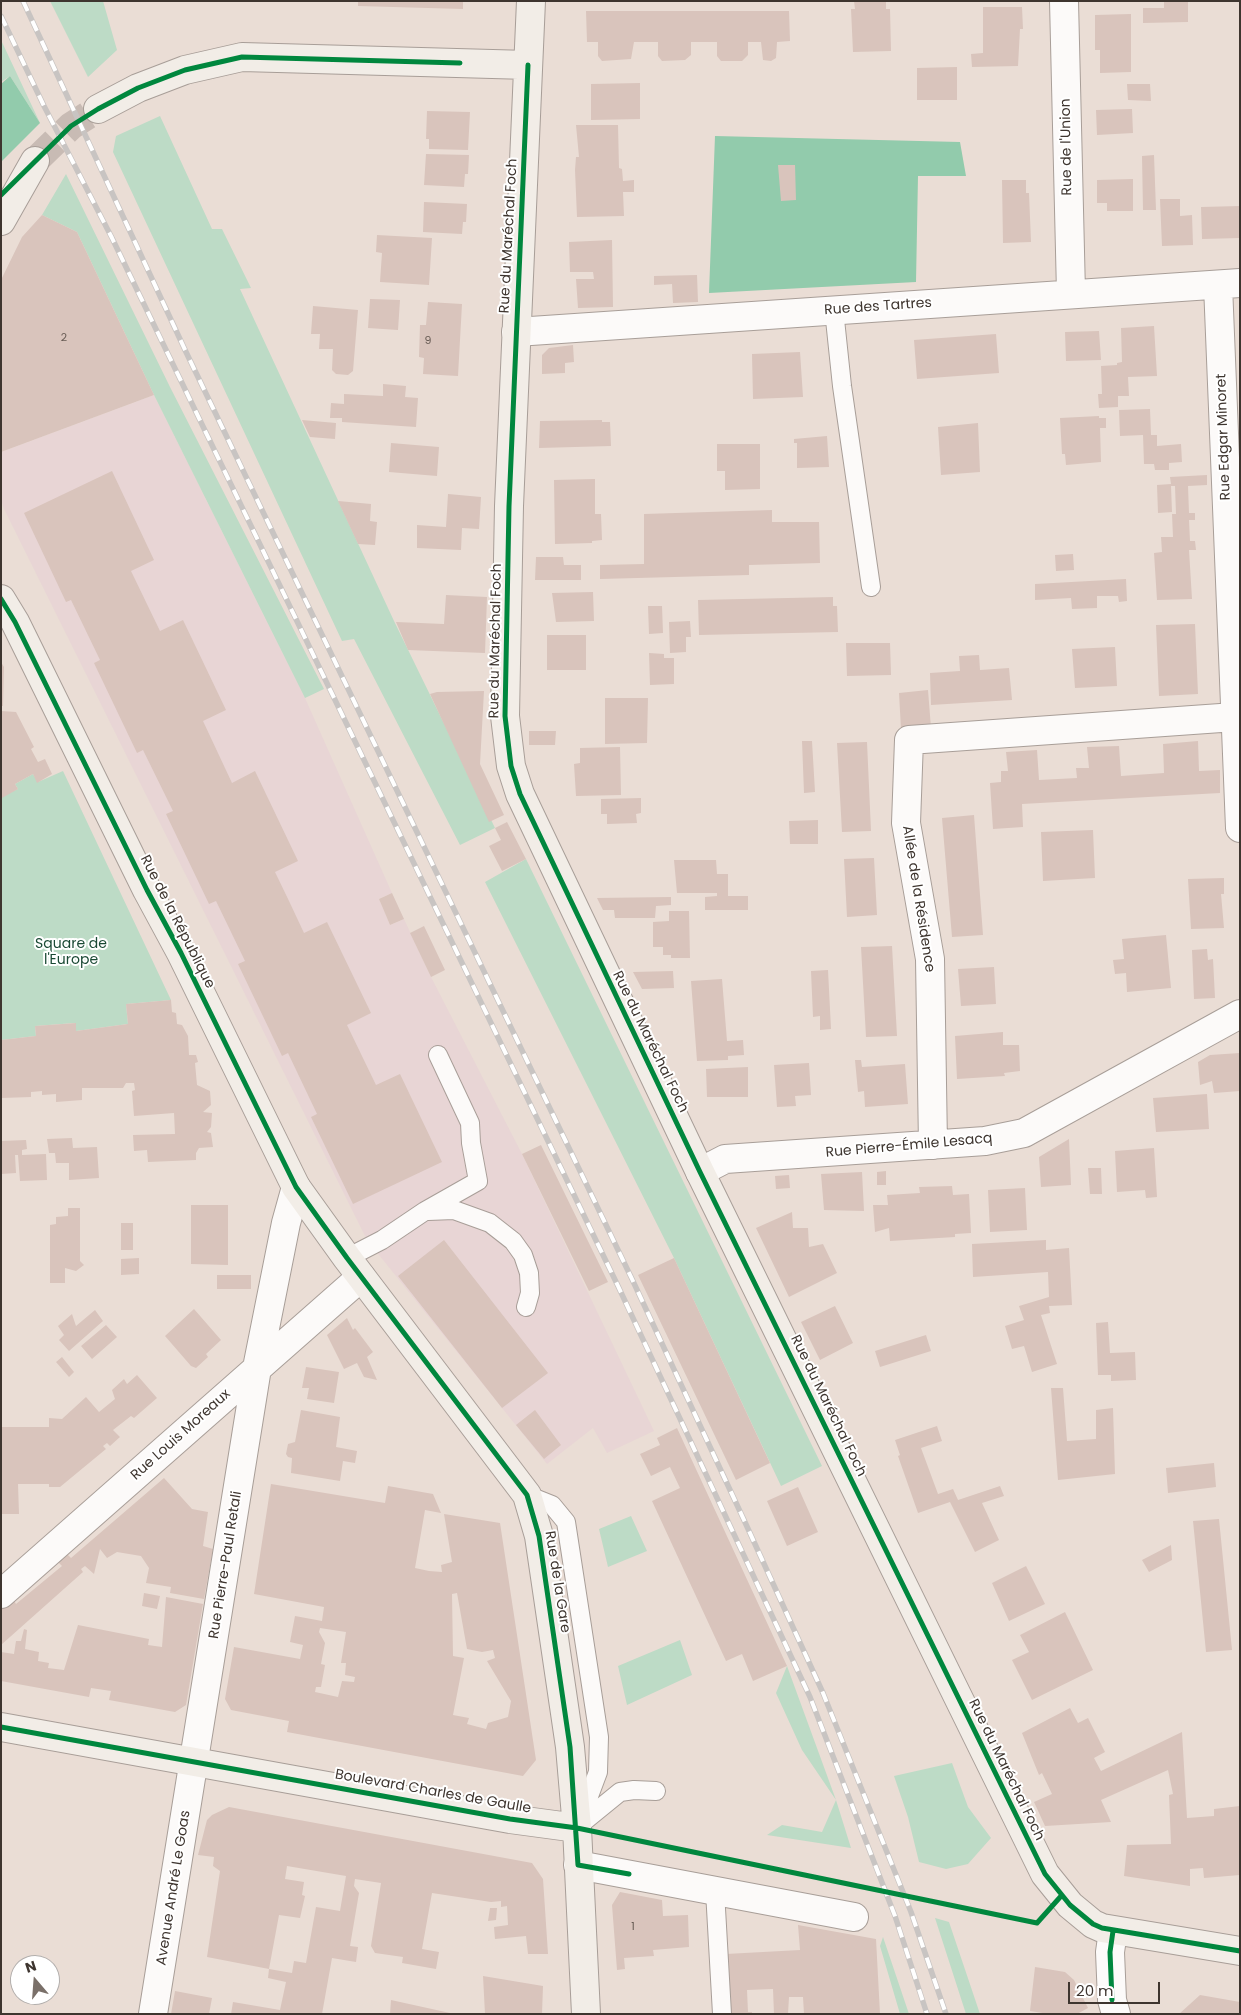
<!DOCTYPE html>
<meta charset="utf-8">
<style>
body{margin:0}
#map{position:relative;width:1241px;height:2015px;overflow:hidden;background:#eaddd5;font-family:Poppins,sans-serif}
canvas{display:block}
.frame{position:absolute;inset:0;border:2px solid #3e352f;pointer-events:none}
.north{position:absolute;left:10px;top:1955px;width:50px;height:50px;box-sizing:border-box;background:#fff;border:1px solid #b2aeac;border-radius:50%;rotate:342deg;font-size:14px;font-weight:700;line-height:20px;text-align:center;color:#3e352f}
.north::after{content:'';display:block;margin:auto;width:18px;height:22px;background:#7a7069;clip-path:polygon(50% 0,100% 100%,50% 72%,0 100%)}
.scale{position:absolute;left:1068px;top:1982px;width:92px;height:22px;box-sizing:border-box;border:2px solid #3e352f;border-top:0;padding-left:6px;font-size:15px;line-height:18px;white-space:nowrap;color:#3e352f;-webkit-text-stroke:4px #fff;paint-order:stroke}
</style>
<div id="map">
<canvas width="1241" height="2015"></canvas>
<div class="frame"></div>
<div class="north">N</div>
<div class="scale">20 m</div>
</div>
<script>
const ctx = document.querySelector('canvas').getContext('2d');
ctx.lineJoin = 'round';
function paint(path, color) { ctx.fillStyle = color; ctx.fill(path, 'evenodd'); }
const shape = rows => new Path2D(rows.map(r => 'M' + r).join(''));
function strokePath(path, color, width, dash) { ctx.strokeStyle = color; ctx.lineWidth = width; ctx.lineCap = dash ? 'butt' : 'round'; ctx.setLineDash(dash || []); ctx.stroke(path); }
function drawText(font, color, halo, rows, align = 'center') {
  ctx.font = font + ' Poppins,sans-serif'; ctx.lineWidth = 4; ctx.setLineDash([]); ctx.textBaseline = 'middle'; ctx.strokeStyle = halo; ctx.fillStyle = color; for (const [text, x, y, turn = 0] of rows) {
    ctx.save(); ctx.translate(x, y); ctx.rotate((+turn || 0) * Math.PI / 180); ctx.textAlign = isNaN(turn) ? turn : align; if (halo) ctx.strokeText(text, 0, 0); ctx.fillText(text, 0, 0); ctx.restore();
  }
}
paint(shape([
 [154,395,305,698,392,893,379,899,390,925,404,919,431,977,522,1154,654,1431,607,1453,593,1428,547,1464,367,1240,4,509,1,500,1,452]
]), '#e8d5d5');
paint(shape([
 [50,1,103,1,117,50,88,77],
 [1,40,40,123,10,76,1,82],
 [160,116,212,229,222,229,251,288,240,289,394,621,495,828,460,845,354,639,342,641,113,152,116,136],
 [66,174,170,387,324,689,305,698,154,395,77,232,42,215],
 [63,771,171,1000,126,1004,128,1024,76,1031,75,1023,35,1026,36,1036,1,1040,1,796,18,789,15,784,33,774,38,782],
 [526,859,822,1466,781,1486,674,1258,485,882],
 [631,1516,647,1551,608,1567,599,1529],
 [680,1640,692,1675,627,1705,618,1666],
 [787,1666,836,1800,851,1848,767,1835,782,1825,822,1832,836,1800,802,1750,776,1693],
 [952,1763,968,1807,991,1838,968,1864,946,1869,919,1862,908,1817,894,1776],
 [935,1918,949,1922,980,2014,966,2014],
 [883,1937,909,2014,900,2014,880,1946]
]), '#bddbc6');
paint(shape([
 [10,76,40,123,1,162,1,84],
 [715,136,960,142,966,176,918,176,916,282,709,293]
]), '#92cbac');
paint(shape([
 [358,1,463,1,463,9,358,6],
 [854,1,886,1,886,9,890,9,891,51,853,52,851,9,855,9],
 [1164,1,1188,1,1188,22,1143,23,1143,8,1164,8],
 [983,7,1022,7,1023,29,1020,29,1018,66,972,67,971,54,983,53],
 [586,11,789,11,790,41,777,42,776,58,771,61,763,60,761,42,748,42,748,55,742,61,721,61,717,56,717,42,691,42,691,55,685,60,662,61,658,56,658,42,634,42,631,59,602,61,598,56,598,42,587,42],
 [1131,14,1131,72,1100,73,1100,50,1095,50,1095,15],
 [957,67,957,100,917,100,917,68],
 [640,83,640,119,591,120,591,84],
 [1127,84,1150,84,1151,101,1128,100],
 [1132,109,1133,133,1097,135,1096,110],
 [427,111,470,112,468,150,429,149,429,139,426,139],
 [576,125,618,125,619,168,622,169,623,181,634,180,634,192,623,192,624,216,577,217,575,170,576,157,579,157],
 [426,154,469,155,468,174,465,174,464,187,424,185],
 [1154,155,1156,210,1143,210,1142,156],
 [778,165,795,165,796,200,781,201],
 [1133,179,1133,211,1107,211,1107,203,1097,203,1097,180],
 [1002,180,1026,180,1026,193,1029,193,1031,242,1003,243],
 [1160,199,1180,199,1180,216,1192,215,1193,245,1162,246],
 [424,202,467,204,466,222,463,222,462,234,423,232],
 [1240,206,1240,238,1202,239,1201,207],
 [42,215,77,232,154,395,1,452,1,280,22,237],
 [377,235,432,238,429,285,380,282,382,253,376,252],
 [612,240,613,307,578,308,576,279,594,279,593,272,570,272,569,242],
 [697,275,698,302,673,303,672,284,654,285,654,276],
 [370,299,400,300,398,330,368,328],
 [428,302,462,304,458,376,423,374,424,358,419,357,420,325,426,325],
 [313,306,358,310,353,371,348,375,336,374,332,370,333,349,319,349,320,334,311,334],
 [1154,326,1157,376,1128,377,1129,396,1118,396,1118,407,1099,408,1098,394,1102,394,1101,366,1117,365,1117,363,1122,362,1121,328],
 [1099,331,1101,360,1066,361,1065,332],
 [996,334,999,373,917,379,914,340],
 [573,345,574,362,565,363,565,373,542,374,542,355,549,348],
 [800,352,803,397,753,399,752,354],
 [383,384,406,386,405,397,418,398,416,427,342,422,342,418,330,418,331,403,344,404,344,394,383,396],
 [1150,409,1151,435,1157,435,1157,446,1181,444,1182,462,1169,463,1169,470,1155,470,1154,464,1144,464,1143,435,1120,436,1119,410],
 [1099,416,1099,418,1106,418,1106,428,1100,428,1101,462,1066,465,1065,454,1062,454,1060,418],
 [302,420,336,423,335,439,310,437],
 [602,420,602,422,610,422,611,446,539,448,540,421],
 [978,423,980,472,941,475,938,427],
 [827,436,829,467,797,468,797,443,794,443,794,439],
 [391,443,439,447,437,476,389,472],
 [717,444,760,444,760,489,725,490,725,471,717,471],
 [112,471,154,560,131,571,160,631,183,620,226,710,203,721,232,783,255,771,298,861,275,872,289,901,304,933,327,922,371,1013,347,1025,376,1085,400,1074,442,1162,353,1204,311,1117,317,1114,288,1053,282,1056,238,964,245,961,216,901,209,904,166,814,173,811,143,750,137,753,94,663,100,660,71,600,66,602,24,513],
 [1207,475,1207,485,1188,486,1189,513,1195,513,1195,520,1189,520,1190,541,1195,541,1196,550,1189,550,1192,599,1157,600,1154,553,1162,552,1161,537,1173,537,1172,514,1176,514,1175,486,1171,486,1172,512,1158,513,1157,485,1171,484,1170,477],
 [595,479,595,514,601,514,602,540,592,541,592,543,555,544,554,480],
 [448,494,481,497,479,529,462,528,461,550,417,548,417,525,446,527],
 [338,501,371,504,370,521,377,522,375,545,358,544],
 [772,510,772,522,819,522,820,563,749,565,749,575,600,579,600,565,644,564,644,514],
 [1073,554,1074,570,1056,571,1055,555],
 [536,557,563,557,564,565,581,565,581,580,535,580],
 [1126,579,1127,601,1119,602,1118,596,1097,596,1097,608,1072,609,1071,598,1035,600,1035,584],
 [593,592,594,621,556,622,552,593],
 [446,595,487,597,485,653,408,650,396,622,444,624],
 [833,597,833,606,837,606,838,632,699,635,698,600],
 [648,606,662,606,663,633,649,634],
 [690,621,691,637,686,637,686,652,670,653,669,622],
 [1195,624,1198,694,1159,696,1156,625],
 [547,635,586,635,586,670,547,670],
 [846,643,890,643,891,675,847,676],
 [1115,647,1117,686,1075,688,1072,649],
 [649,653,664,654,664,658,674,658,674,684,650,685],
 [979,655,980,670,1009,668,1012,700,931,705,930,673,960,671,959,656],
 [1,662,4,667,3,706,1,706],
 [928,690,931,728,901,729,899,693],
 [484,691,480,764,504,815,489,822,430,694,437,692],
 [605,698,648,698,647,743,605,744],
 [1,711,16,712,34,747,31,749,38,762,45,759,52,774,37,783,33,774,15,784,18,789,2,798],
 [529,731,556,731,555,745,529,745],
 [802,741,812,741,815,792,804,793],
 [1198,741,1199,771,1220,770,1220,793,1022,804,1023,827,993,829,990,783,1001,782,1001,771,1008,771,1006,752,1037,750,1039,780,1077,778,1076,768,1089,768,1087,747,1119,746,1121,776,1164,773,1163,744],
 [867,742,871,831,842,832,837,743],
 [620,747,621,795,576,796,574,764,580,763,580,748],
 [641,798,641,813,636,814,637,823,607,824,607,814,601,814,601,799],
 [974,815,983,935,952,937,942,818],
 [818,820,818,844,790,844,789,821],
 [507,822,526,859,502,871,489,846,501,840,495,828],
 [1093,830,1095,878,1043,881,1041,832],
 [874,858,877,915,847,917,844,859],
 [674,860,716,860,717,874,728,874,728,896,748,896,748,910,705,910,705,897,717,896,717,893,677,893],
 [1224,878,1224,894,1221,894,1224,928,1191,929,1188,879],
 [392,893,404,919,390,925,379,899],
 [671,897,671,905,656,906,655,918,615,918,614,910,603,910,597,898],
 [669,911,689,911,690,958,671,958,671,955,663,955,663,947,653,947,653,922,669,921],
 [424,926,445,970,431,977,410,933],
 [1166,935,1171,988,1127,992,1126,973,1115,974,1113,960,1124,959,1122,939],
 [892,946,897,1036,866,1037,861,947],
 [1207,949,1208,960,1213,959,1215,998,1194,999,1192,950],
 [994,967,996,1004,961,1006,958,969],
 [828,970,831,1029,820,1030,820,1016,813,1017,811,971],
 [673,971,674,988,642,989,633,972],
 [722,979,727,1041,743,1040,744,1055,728,1056,728,1060,697,1061,691,981],
 [171,1000,172,1012,176,1013,177,1024,182,1025,188,1036,189,1055,196,1055,198,1062,195,1063,197,1085,210,1091,211,1105,203,1112,212,1113,211,1127,207,1132,211,1133,213,1147,199,1148,196,1153,196,1160,148,1162,147,1150,134,1151,133,1135,175,1134,174,1113,134,1116,132,1091,135,1090,134,1083,126,1083,123,1088,82,1088,82,1100,56,1102,56,1094,42,1095,42,1091,31,1092,31,1097,1,1098,1,1040,36,1036,35,1026,76,1023,76,1031,128,1024,126,1004],
 [1003,1032,1003,1045,1019,1045,1020,1071,1004,1073,1005,1076,957,1079,955,1036],
 [1240,1053,1240,1091,1214,1093,1212,1081,1200,1085,1198,1062,1210,1055],
 [855,1060,861,1060,862,1067,905,1064,908,1104,865,1107,864,1091,858,1092],
 [809,1063,811,1095,795,1096,796,1106,777,1107,774,1065],
 [748,1067,748,1097,707,1097,706,1069],
 [1207,1094,1209,1129,1156,1132,1153,1098],
 [72,1138,73,1148,97,1147,99,1178,69,1180,69,1163,56,1163,55,1153,49,1153,47,1139],
 [1069,1139,1071,1185,1041,1187,1039,1157],
 [26,1140,27,1149,22,1150,22,1155,46,1154,47,1180,20,1181,18,1155,15,1155,16,1173,1,1174,1,1141],
 [541,1145,608,1282,589,1291,522,1154],
 [1154,1148,1157,1197,1146,1198,1145,1190,1117,1192,1115,1151],
 [1088,1168,1101,1168,1102,1194,1090,1194],
 [886,1171,886,1185,877,1185,877,1172],
 [862,1172,864,1211,824,1210,821,1174],
 [789,1175,790,1188,776,1189,775,1176],
 [952,1186,953,1195,969,1194,971,1233,955,1234,955,1237,890,1241,889,1228,875,1232,873,1205,888,1205,887,1195,920,1193,919,1187],
 [1025,1188,1027,1230,990,1232,988,1190],
 [191,1205,228,1205,228,1265,191,1264],
 [68,1208,80,1208,80,1261,84,1265,76,1271,65,1268,65,1283,50,1283,50,1225,56,1224,56,1217,68,1216],
 [792,1212,793,1228,808,1228,809,1247,823,1244,837,1273,789,1297,756,1228],
 [121,1223,133,1223,133,1250,121,1250],
 [444,1240,548,1373,502,1408,398,1276],
 [1046,1240,1046,1250,1069,1248,1072,1305,1049,1306,1050,1313,1041,1315,1057,1364,1032,1372,1024,1346,1012,1349,1005,1326,1024,1320,1019,1306,1049,1297,1048,1272,973,1277,972,1244],
 [139,1258,139,1274,121,1275,121,1259],
 [674,1258,770,1463,736,1480,638,1275],
 [217,1275,251,1275,251,1289,217,1289],
 [835,1306,853,1343,820,1360,801,1322],
 [194,1309,221,1340,206,1354,208,1357,196,1368,191,1366,165,1336],
 [95,1310,103,1321,69,1351,59,1340,64,1335,58,1326,72,1314,76,1326],
 [347,1318,353,1330,355,1328,373,1352,367,1357,377,1380,364,1377,357,1363,344,1369,327,1335],
 [1108,1322,1110,1353,1135,1352,1136,1380,1111,1381,1111,1375,1098,1375,1096,1323],
 [106,1325,117,1337,92,1359,81,1346],
 [926,1335,931,1351,880,1367,875,1351],
 [62,1357,74,1372,69,1377,56,1362],
 [306,1367,339,1372,334,1403,307,1399,309,1388,302,1388],
 [137,1375,157,1398,134,1418,131,1416,113,1430,120,1437,110,1446,107,1443,103,1446,106,1449,60,1487,49,1487,49,1484,18,1484,19,1514,1,1514,1,1427,49,1427,49,1418,62,1419,86,1397,99,1412,115,1399,112,1390,124,1379,127,1384],
 [1051,1388,1063,1388,1067,1441,1096,1439,1096,1410,1113,1408,1115,1474,1058,1480],
 [301,1410,340,1417,336,1447,357,1451,355,1463,343,1461,340,1481,291,1473,292,1458,288,1457,286,1454,288,1444,295,1442],
 [535,1410,561,1445,544,1459,516,1425],
 [937,1426,942,1441,921,1448,938,1494,953,1489,958,1500,1000,1486,1004,1496,982,1503,999,1540,975,1552,950,1502,918,1513,898,1456,900,1455,895,1440],
 [677,1428,787,1666,753,1681,742,1654,726,1661,652,1501,680,1488,670,1467,651,1476,640,1454,660,1445,657,1438],
 [1214,1463,1216,1487,1168,1493,1166,1468],
 [164,1478,192,1509,208,1512,203,1546,213,1549,204,1599,170,1593,171,1587,146,1583,149,1568,141,1556,117,1552,107,1558,100,1549,94,1574,85,1566,81,1569,83,1572,1,1645,1,1610,13,1599,16,1604,62,1566,58,1562,67,1554,71,1558],
 [271,1484,385,1503,388,1486,433,1494,441,1513,425,1510,415,1568,429,1571,442,1572,441,1565,452,1562,444,1514,500,1523,536,1760,523,1776,287,1732,289,1721,231,1710,225,1699,234,1647,300,1659,303,1645,290,1642,295,1616,322,1621,324,1607,254,1594],
 [457,1593,467,1649,482,1652,493,1650,495,1658,487,1661,511,1701,508,1717,488,1723,486,1729,467,1724,469,1718,453,1715,464,1658,453,1656,452,1594],
 [320,1628,346,1632,341,1663,346,1663,345,1675,355,1677,354,1682,342,1681,338,1697,315,1692,316,1687,321,1687,325,1665,321,1664,325,1643,319,1632],
 [798,1487,818,1532,787,1546,767,1501],
 [1219,1519,1232,1650,1206,1652,1193,1521],
 [1171,1545,1172,1560,1149,1572,1142,1560],
 [1026,1566,1045,1604,1009,1621,992,1583],
 [144,1593,160,1596,157,1609,142,1606],
 [166,1597,203,1604,186,1705,175,1712,109,1700,111,1691,91,1688,89,1697,1,1681,1,1652,14,1654,16,1641,21,1641,24,1629,27,1630,25,1649,39,1652,38,1661,49,1663,48,1668,64,1670,78,1625,149,1639,148,1645,162,1647],
 [1065,1612,1093,1670,1032,1700,1012,1660,1029,1652,1020,1635],
 [1070,1708,1078,1723,1088,1718,1105,1752,1094,1758,1101,1771,1182,1732,1187,1818,1214,1816,1214,1809,1240,1806,1240,1875,1204,1878,1203,1868,1190,1869,1190,1886,1124,1876,1127,1845,1171,1844,1169,1795,1173,1794,1168,1770,1101,1800,1111,1822,1045,1826,1034,1802,1052,1794,1042,1773,1039,1775,1022,1733],
 [229,1807,532,1863,543,1879,548,1954,528,1954,526,1936,495,1939,494,1927,508,1925,507,1906,501,1907,501,1901,491,1902,432,1893,422,1949,439,1952,436,1969,402,1963,403,1957,375,1953,371,1946,381,1883,355,1879,354,1886,359,1893,350,1946,358,1947,356,1962,332,1958,322,2014,231,2014,233,2002,280,2010,286,1982,268,1978,269,1969,292,1973,294,1961,306,1963,316,1907,340,1911,346,1876,287,1866,285,1879,304,1882,302,1895,305,1896,300,1918,279,1915,269,1969,207,1957,220,1871,213,1866,214,1857,198,1855,207,1820,212,1815],
 [620,1892,662,1900,663,1916,688,1915,689,1947,653,1950,654,1956,624,1958,625,1969,617,1970,612,1905],
 [490,1908,497,1908,496,1920,488,1921],
 [798,1925,876,1939,880,2014,804,2014,803,1997,789,1997,788,2014,774,2014,773,1989,747,1990,748,2012,752,2012,752,2014,730,2014,726,1954,800,1950],
 [1035,1967,1065,1972,1074,1980,1088,2008,1077,2014,1049,2014,1030,2011],
 [483,1976,543,1986,542,2014,485,2014],
 [175,1991,212,1998,209,2014,171,2014],
 [1200,1995,1240,2002,1240,2014,1179,2014],
 [391,2000,450,2013,450,2014,390,2014]
]), '#d9c4bc');
strokePath(shape([
 [35,161,71,126,98,109]
]), '#c8bbb4', 28, [28, 14]);
const lane = shape([
 [834,310,842,386,871,587],
 [428,1211,454,1210,490,1223,513,1241,523,1255,529,1273,530,1293,526,1307],
 [347,1258,382,1240,425,1211,478,1181,471,1143,470,1123,438,1055],
 [527,1495,552,1505,566,1522,599,1737,598,1772,580,1820],
 [577,1827,620,1792,634,1790,656,1791],
 [715,1891,722,2014]
]);
const street = shape([
 [1064,1,1071,293],
 [1218,285,1240,828],
 [516,332,1240,283],
 [933,1145,930,959,906,823,909,740,1235,717],
 [700,1172,725,1159,985,1141,1024,1133,1240,1014],
 [1,1594,361,1277],
 [578,1865,854,1917],
 [1113,1931,1110,1952,1112,2000,1116,2014],
 [153,2014,257,1368,286,1223,296,1187]
]);
const secondary = shape([
 [531,1,509,506,505,716,511,766,520,794,700,1172,1045,1874,1070,1905,1093,1924,1102,1928,1240,1951],
 [98,109,138,88,185,70,242,57,528,65],
 [1,221,35,161],
 [1,599,15,622,147,890,181,953,296,1187,347,1258,527,1495,539,1536,570,1747,577,1828,586,2014],
 [1,1727,510,1819,577,1828]
]);
strokePath(lane, '#a89e98', 20);
strokePath(street, '#a89e98', 30);
strokePath(secondary, '#a89e98', 30);
strokePath(lane, '#fcfaf9', 18);
strokePath(street, '#fcfaf9', 28);
strokePath(secondary, '#f2ede7', 28);
const rail = shape([
 [23,1,186,352,632,1279,744,1520,823,1693,911,1912,946,2014],
 [1,16,44,106,112,238,618,1286,810,1697,895,1916,927,2014]
]);
strokePath(rail, '#c8c4c2', 5.5);
strokePath(rail, '#fff', 4, [11]);
strokePath(shape([
 [528,65,509,506,505,716,511,766,520,794,700,1172,1045,1874,1070,1905,1093,1924,1102,1928,1240,1951],
 [1,195,71,126,98,109,138,88,185,70,242,57,460,63],
 [1,599,15,622,147,890,181,953,296,1187,347,1258,527,1495,539,1536,570,1747,578,1865,629,1874],
 [1,1727,510,1819,577,1828,1037,1923,1062,1895],
 [1112,2000,1110,1952,1113,1931]
]), '#00873e', 5);
drawText('11px', '#675b54', null, [
 ["2",64,338],
 ["9",428,341],
 ["1",633,1927]
]);
drawText('14px', '#3e352f', '#fff', [
 ["Rue de l'Union",1067,147,-91],
 ["Rue du Maréchal Foch",509,236,-87],
 ["Rue des Tartres",878,307,-4],
 ["Rue Edgar Minoret",1224,437,-92],
 ["Rue du Maréchal Foch",496,641,-89],
 ["Allée de la Résidence",918,899,81],
 ["Rue de la République",177,922,63],
 ["Rue du Maréchal Foch",650,1042,64],
 ["Rue Pierre-Émile Lesacq",909,1146,-5],
 ["Rue du Maréchal Foch",828,1406,64],
 ["Rue Louis Moreaux",181,1435,-42],
 ["Rue Pierre-Paul Retali",226,1565,-81],
 ["Rue de la Gare",557,1582,81],
 ["Rue du Maréchal Foch",1006,1770,64],
 ["Boulevard Charles de Gaulle",433,1792,10],
 ["Avenue André Le Goas",174,1888,-81]
]);
drawText('14px', '#1a4934', '#fff', [
 ["Square de",71,944],
 ["l'Europe",71,960]
]);
</script>
